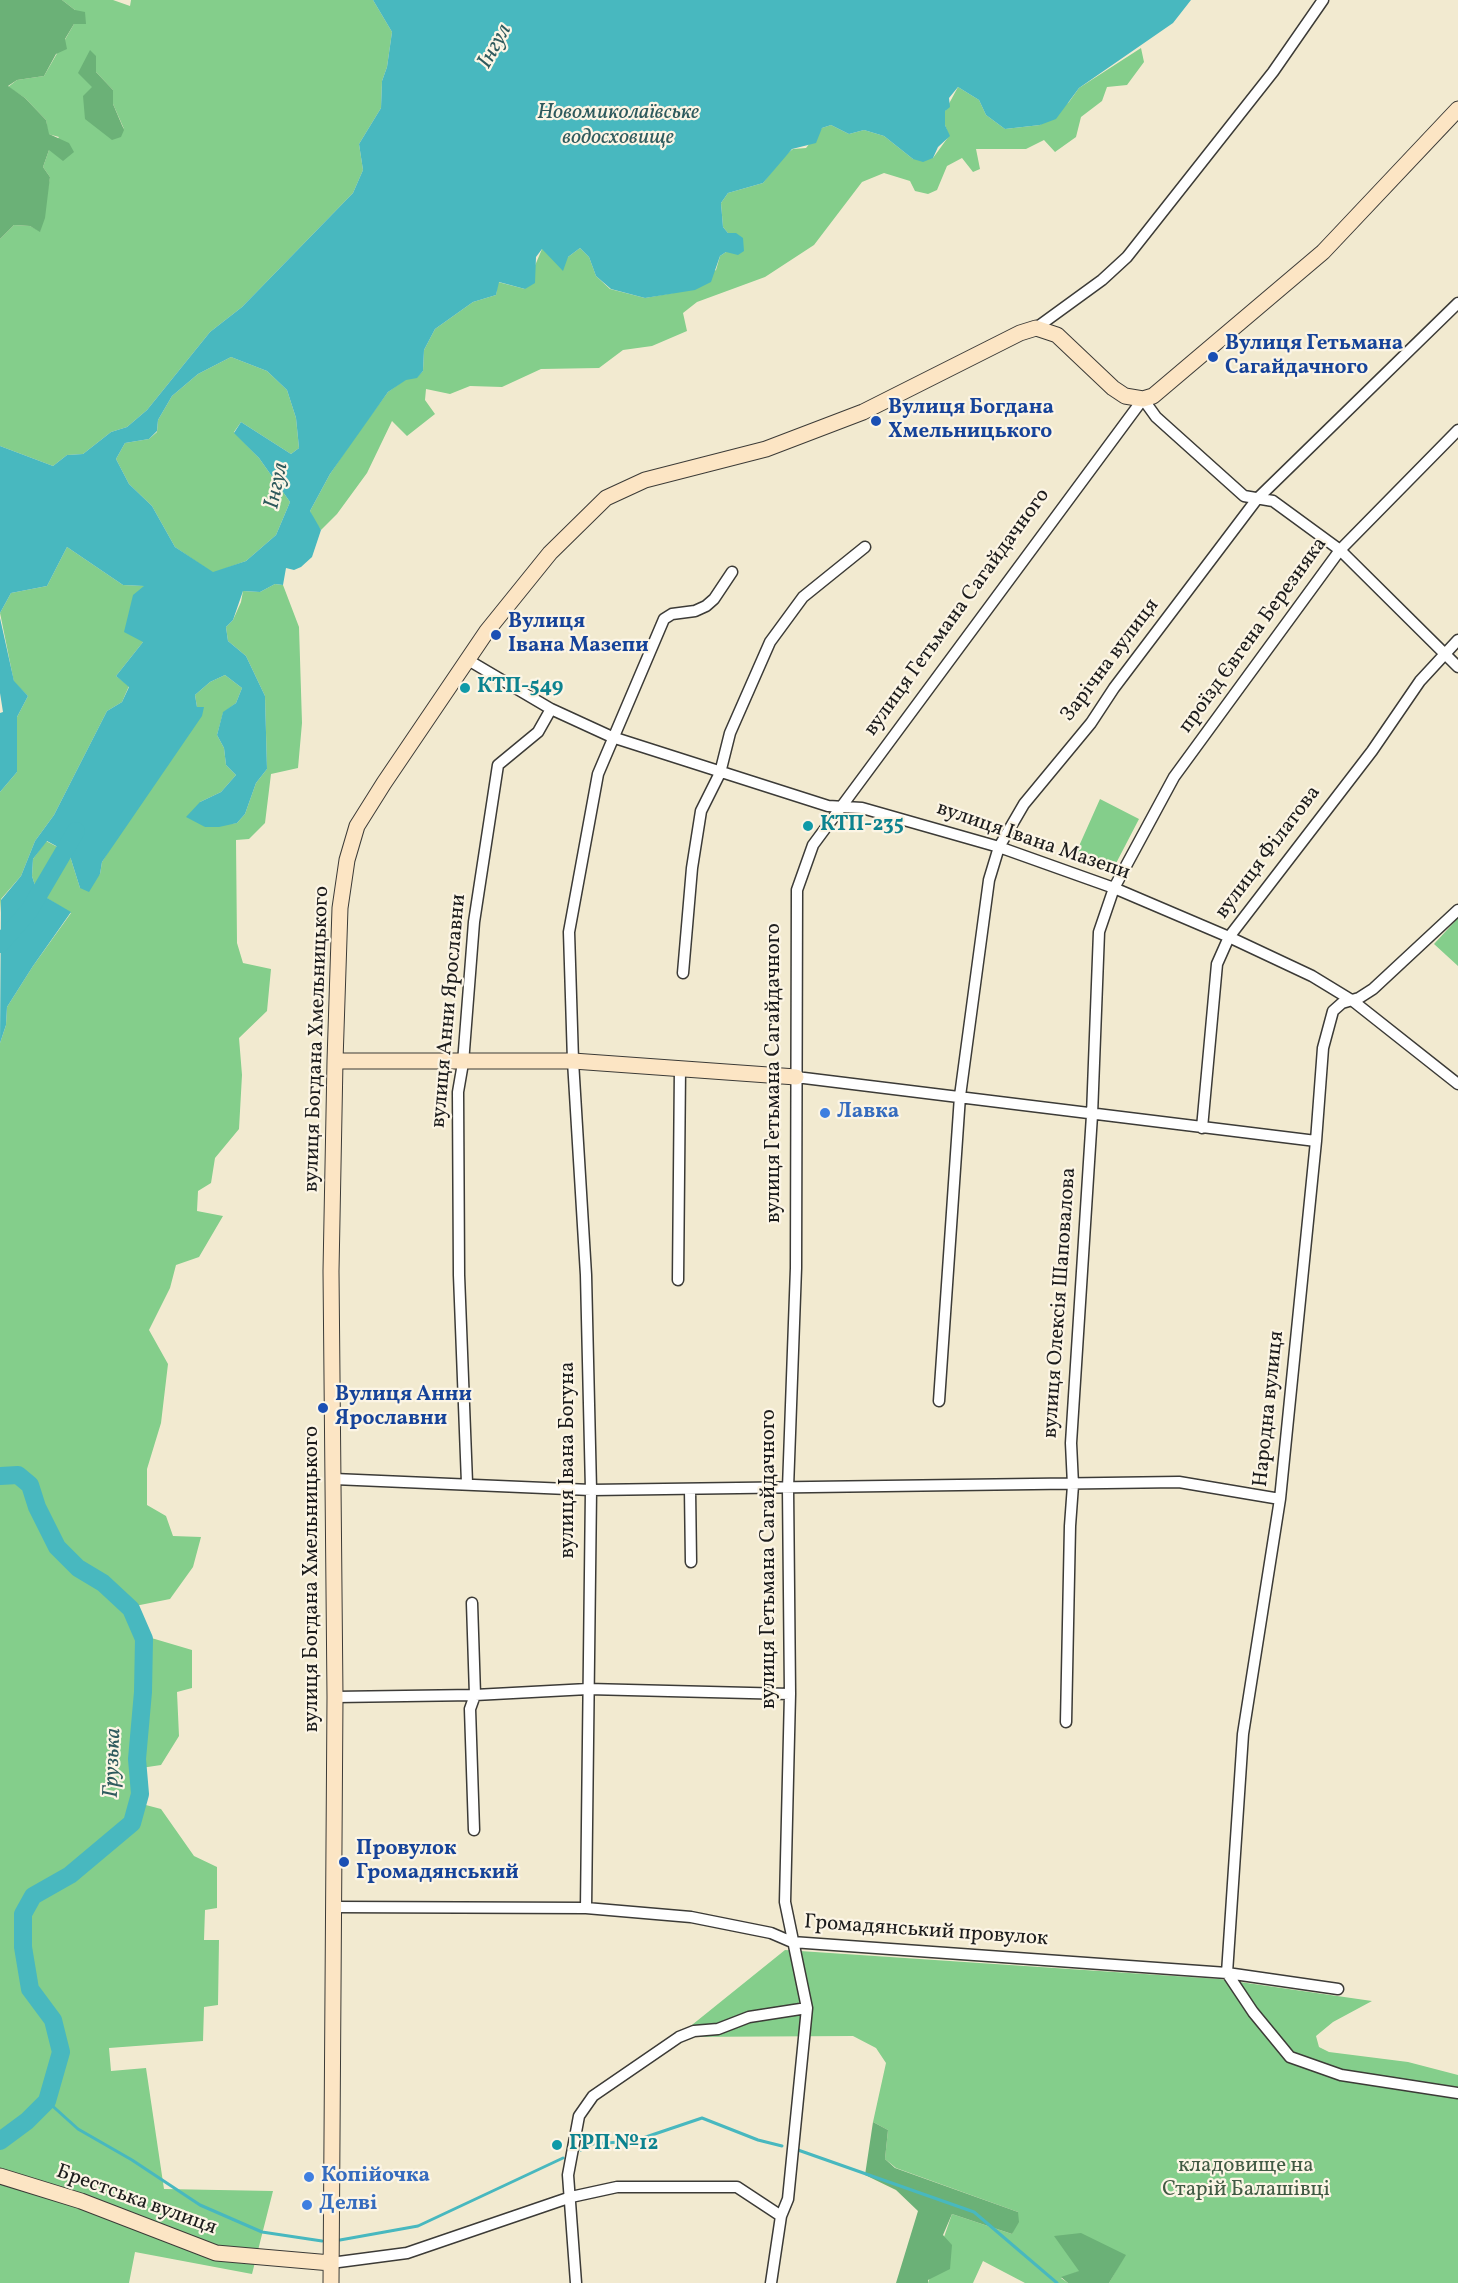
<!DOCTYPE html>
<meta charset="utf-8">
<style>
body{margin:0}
canvas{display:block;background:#f2ead0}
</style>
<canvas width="1458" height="2283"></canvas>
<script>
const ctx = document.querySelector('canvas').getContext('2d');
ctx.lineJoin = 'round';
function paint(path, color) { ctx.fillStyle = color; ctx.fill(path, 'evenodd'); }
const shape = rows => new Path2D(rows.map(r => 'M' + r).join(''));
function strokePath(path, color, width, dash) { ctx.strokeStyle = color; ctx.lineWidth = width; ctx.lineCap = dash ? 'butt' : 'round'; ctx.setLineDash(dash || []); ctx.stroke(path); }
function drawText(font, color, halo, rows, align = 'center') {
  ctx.font = font + ' Vollkorn,serif'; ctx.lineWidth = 4.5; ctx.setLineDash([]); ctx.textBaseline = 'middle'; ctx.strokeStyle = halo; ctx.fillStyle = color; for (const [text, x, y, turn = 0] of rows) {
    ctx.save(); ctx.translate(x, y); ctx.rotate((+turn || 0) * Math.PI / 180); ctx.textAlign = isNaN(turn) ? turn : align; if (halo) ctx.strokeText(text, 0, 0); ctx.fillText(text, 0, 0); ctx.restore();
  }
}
paint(shape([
 [62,0,113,0,130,6,131,0,373,0,392,32,387,67,382,81,381,108,359,144,363,170,353,193,242,307,210,332,147,410,127,427,111,432,83,454,67,455,53,466,0,446,0,239,14,225,30,226,40,231,50,177,43,167,49,150,59,137,48,134,46,120,25,98,8,87,17,80,44,76,74,24,75,10],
 [96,56,96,72,113,90,113,104,124,129,92,87],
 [1141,48,1144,62,1127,85,1107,87,1102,101,1081,117,1076,137,1055,152,1044,140,1026,149,976,149,980,169,973,172,962,158,947,166,937,190,928,194,915,191,910,181,884,173,862,182,814,245,765,277,697,302,683,313,687,331,652,346,623,350,599,368,541,369,502,387,470,386,450,394,426,389,425,400,435,414,407,436,392,421,367,473,337,514,321,530,314,521,310,511,330,474,357,434,388,392,406,379,417,377,423,371,424,350,435,329,473,302,496,295,498,282,525,289,542,249,568,257,580,248,589,257,596,276,610,289,645,298,673,293,716,270,720,256,726,252,728,233,723,227,721,203,728,193,763,183,784,156,793,149,806,148,822,128,831,125,849,134,864,130,884,136,913,159,933,158,949,136,945,125,945,111,958,87,979,100,986,115,1005,129,1040,125,1069,102,1079,88],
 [231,357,267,371,287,390,296,418,299,448,291,454,241,422,234,432,259,458,290,502,276,535,246,561,213,573,175,547,152,506,129,484,116,459,125,443,149,439,157,432,158,420,172,396,198,374],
 [67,547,123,585,144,586,143,642,116,676,129,686,122,702,107,711,54,815,35,841,21,876,1,899,0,913,0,792,17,772,17,717,28,696,14,682,0,613,11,593,47,586],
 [275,584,283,585,299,627,302,723,298,768,271,774,265,823,249,839,236,840,237,943,243,963,271,969,267,1011,239,1038,242,1075,239,1129,215,1158,211,1183,198,1191,197,1211,223,1216,199,1257,176,1265,170,1288,149,1330,168,1364,161,1423,147,1469,147,1505,166,1516,173,1536,201,1537,193,1567,170,1599,135,1606,148,1637,192,1650,192,1688,177,1692,179,1736,161,1765,141,1768,142,1804,161,1809,194,1856,217,1867,217,1908,205,1910,204,1940,219,1940,218,2005,204,2007,203,2041,109,2048,111,2071,146,2068,164,2189,273,2191,252,2274,135,2252,129,2283,0,2283,0,1043,6,1025,7,1007,33,966,71,913,37,892,32,876,33,859,46,841,69,853,80,888,100,874,102,862,197,707,195,695,210,682,225,675,242,688,236,703,223,713,217,735,224,748,226,765,236,775,221,792,200,802,205,827,237,823,245,814,256,783,267,769,265,696,246,656,228,641,226,627,233,620,241,602,243,591,260,592],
 [1100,799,1139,819,1111,873,1075,855],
 [1458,918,1458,966,1434,944],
 [785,1950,1219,1979,1372,2001,1333,2022,1316,2036,1319,2047,1329,2052,1408,2062,1458,2075,1458,2283,1109,2283,1125,2255,1061,2278,1068,2283,1025,2283,983,2261,973,2283,928,2283,952,2214,1012,2234,1018,2212,896,2168,885,2159,888,2130,873,2122,886,2063,876,2048,853,2036,677,2037]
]), '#84ce8b');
paint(shape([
 [0,0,62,0,75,10,85,12,86,24,74,24,65,39,67,49,56,54,44,76,17,80,8,86,25,98,46,120,49,134,69,143,74,152,63,161,49,150,43,167,50,177,45,218,40,232,30,226,14,225,0,239],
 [90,50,96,56,96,72,113,90,113,104,124,130,121,137,112,140,85,119,83,96,92,87,78,73],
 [873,2122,888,2130,885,2159,895,2168,1018,2212,1019,2222,1012,2234,952,2214,943,2235,952,2245,950,2269,928,2280,928,2283,896,2283,918,2211,896,2190,865,2175],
 [1081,2233,1126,2255,1109,2283,1068,2283,1061,2277,1079,2271,1054,2236]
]), '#6bb177');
paint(shape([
 [373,0,1191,0,1173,23,1079,88,1056,119,1040,125,1005,129,986,115,979,100,958,87,949,98,950,107,945,111,945,125,950,136,938,147,933,158,923,162,913,159,884,136,864,130,849,134,831,125,822,128,816,143,792,149,763,183,728,193,721,203,723,227,728,233,736,233,743,238,744,251,738,255,726,252,720,256,711,282,695,290,645,298,611,289,596,276,589,257,580,248,568,257,563,271,542,249,536,257,535,283,525,289,499,282,496,295,473,302,435,329,424,350,423,371,417,378,406,380,388,392,330,474,310,511,321,530,312,557,301,567,294,570,286,568,283,585,275,584,260,592,243,591,233,620,226,627,228,641,246,656,265,696,267,769,256,783,245,814,237,823,219,827,205,827,186,817,200,802,221,792,236,775,226,765,224,748,217,735,223,712,236,703,242,688,225,675,210,682,195,695,197,707,204,707,202,716,102,862,100,874,89,892,80,888,69,853,47,841,33,859,32,876,37,892,71,912,33,966,7,1007,6,1025,0,1043,1,900,21,876,35,841,54,815,107,711,122,702,129,687,116,676,143,642,124,632,133,595,144,586,123,585,67,547,47,586,11,593,0,613,0,446,53,466,67,455,83,454,111,432,127,427,147,410,210,332,242,307,353,193,363,170,359,144,381,108,382,81,387,67,392,32],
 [231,357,267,371,287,390,296,418,299,448,291,454,241,422,234,433,259,458,290,502,276,535,246,561,213,572,175,547,152,506,129,484,116,459,125,443,149,439,157,431,158,420,172,396,198,374],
 [0,618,14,681,28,696,17,717,17,772,0,792,0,713,3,712,0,693]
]), '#48b8bf');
strokePath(shape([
 [47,2101,78,2129,132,2160,200,2205,262,2232,322,2241],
 [581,2150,592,2144,634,2141,702,2118,758,2140,782,2146],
 [798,2150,974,2212,1057,2283],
 [340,2240,418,2226,563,2158]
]), '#48b8bf', 3);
strokePath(shape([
 [0,944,29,911,76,831],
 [0,1476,18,1475,30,1485,37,1507,57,1547,78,1568,103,1583,131,1609,144,1639,143,1692,137,1759,140,1794,132,1823,70,1875,33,1896,23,1914,23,1947,30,1989,53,2020,61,2052,47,2101,27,2121,0,2141]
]), '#48b8bf', 18);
const street = shape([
 [1036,328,1102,280,1127,257,1273,72,1323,0],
 [468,660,551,709,612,737,828,806,862,808,999,847,1114,888,1229,937,1312,976,1353,1001,1458,1084],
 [1458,910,1373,989,1359,998,1342,1003,1333,1011,1323,1048,1316,1141,1280,1499,1243,1734,1227,1973,1253,2012,1290,2057,1341,2075,1458,2093],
 [683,973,692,868,701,811,720,773,730,733,770,642,803,597,865,547],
 [796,1077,1316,1141],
 [1202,1128,1217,964,1229,937,1372,751,1420,681,1458,640],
 [678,1280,680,1068],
 [939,1401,960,1096,989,880,999,847,1024,804,1091,723,1114,688,1257,499,1458,303],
 [334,1479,591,1490,1179,1482,1280,1499],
 [467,1483,459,1275,458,1092,463,1063,474,922,498,765,538,732,551,709],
 [690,1489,691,1562],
 [472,1603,475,1695,470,1709,474,1830],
 [335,1697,475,1695,588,1689,790,1694],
 [1066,1722,1070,1526,1073,1485,1071,1443,1092,1115,1099,932,1114,888,1174,777,1340,550,1458,430],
 [334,1907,586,1908,691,1917,771,1933,792,1942,1227,1973,1338,1989],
 [586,1908,591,1490,586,1275,573,1061,569,932,598,774,664,619,672,614,695,611,706,606,714,599,732,572],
 [331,2263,407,2253,571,2197,617,2187,737,2187,781,2216],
 [576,2283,568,2175,579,2116,593,2096,679,2037,694,2031,718,2029,749,2017,807,2008],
 [771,2283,781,2216,788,2199,807,2008,785,1902,790,1694,788,1488,796,1268,797,890,813,845,1143,399,1156,417,1244,496,1273,501,1340,550,1458,667]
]);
const secondary = shape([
 [335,1061,573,1061,796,1077],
 [0,2176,81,2201,216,2253,331,2263],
 [331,2283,335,1697,331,1271,335,1061,340,908,347,860,357,826,384,783,487,631,550,553,606,498,645,480,766,449,863,412,1020,333,1036,328,1057,335,1113,388,1125,396,1143,399,1153,396,1323,252,1458,109]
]);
strokePath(street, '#3c3b37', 13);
strokePath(secondary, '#3c3b37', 17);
strokePath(street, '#fff', 10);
strokePath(secondary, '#fce5c4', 15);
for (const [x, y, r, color] of [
 [1213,357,6,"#1a4fb4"],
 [876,421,6,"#1a4fb4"],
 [496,635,6,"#1a4fb4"],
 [465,688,6,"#0f9aa8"],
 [808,826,6,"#0f9aa8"],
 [825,1113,6,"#3f7fe0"],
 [323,1408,6,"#1a4fb4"],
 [344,1862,6,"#1a4fb4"],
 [557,2145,6,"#0f9aa8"],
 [309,2177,6,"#3f7fe0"],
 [307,2205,6,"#3f7fe0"]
]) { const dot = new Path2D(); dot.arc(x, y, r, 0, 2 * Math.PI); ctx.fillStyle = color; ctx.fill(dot); strokePath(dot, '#fcf5e5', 2); }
drawText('bold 21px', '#164399', '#fcf5e5', [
 ["Вулиця Гетьмана",1225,345],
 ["Сагайдачного",1225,369],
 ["Вулиця Богдана",888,409],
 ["Хмельницького",888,433],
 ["Вулиця",508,623],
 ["Івана Мазепи",508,647],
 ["Вулиця Анни",335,1396],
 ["Ярославни",335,1420],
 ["Провулок",356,1850],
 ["Громадянський",356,1874]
], 'left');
drawText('21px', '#1c1c1c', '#fcf5e5', [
 ["вулиця Гетьмана Сагайдачного",958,613,-54],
 ["проїзд Євгена Березняка",1254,636,-54],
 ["Зарічна вулиця",1111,661,-53],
 ["вулиця Івана Мазепи",1033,842,19],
 ["вулиця Філатова",1269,853,-53],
 ["вулиця Анни Ярославни",450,1011,-85],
 ["вулиця Богдана Хмельницького",318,1039,-88],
 ["вулиця Гетьмана Сагайдачного",775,1073,-90],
 ["вулиця Олексія Шаповалова",1061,1303,-86],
 ["Народна вулиця",1270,1409,-84],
 ["вулиця Івана Богуна",569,1460,-90],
 ["вулиця Гетьмана Сагайдачного",770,1559,-90],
 ["вулиця Богдана Хмельницького",313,1579,-90],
 ["Громадянський провулок",926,1932,4],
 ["Брестська вулиця",136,2201,20]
]);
drawText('bold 21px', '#0d838f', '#fcf5e5', [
 ["КТП-549",477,688],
 ["КТП-235",820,826],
 ["ГРП №12",569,2145]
], 'left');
drawText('bold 21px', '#366cbe', '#fcf5e5', [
 ["Лавка",837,1113],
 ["Копійочка",321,2177],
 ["Делві",319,2205]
], 'left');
drawText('21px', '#405a43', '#fcf5e5', [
 ["кладовище на",1246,2167],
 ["Старій Балашівці",1246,2191]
]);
drawText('italic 22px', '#2e5a5d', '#fcf5e5', [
 ["Інгул",496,47,-61],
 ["Новомиколаївське",618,114],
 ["водосховище",618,139],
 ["Інгул",278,486,-78],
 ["Грузька",114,1763,-88]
]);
</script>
